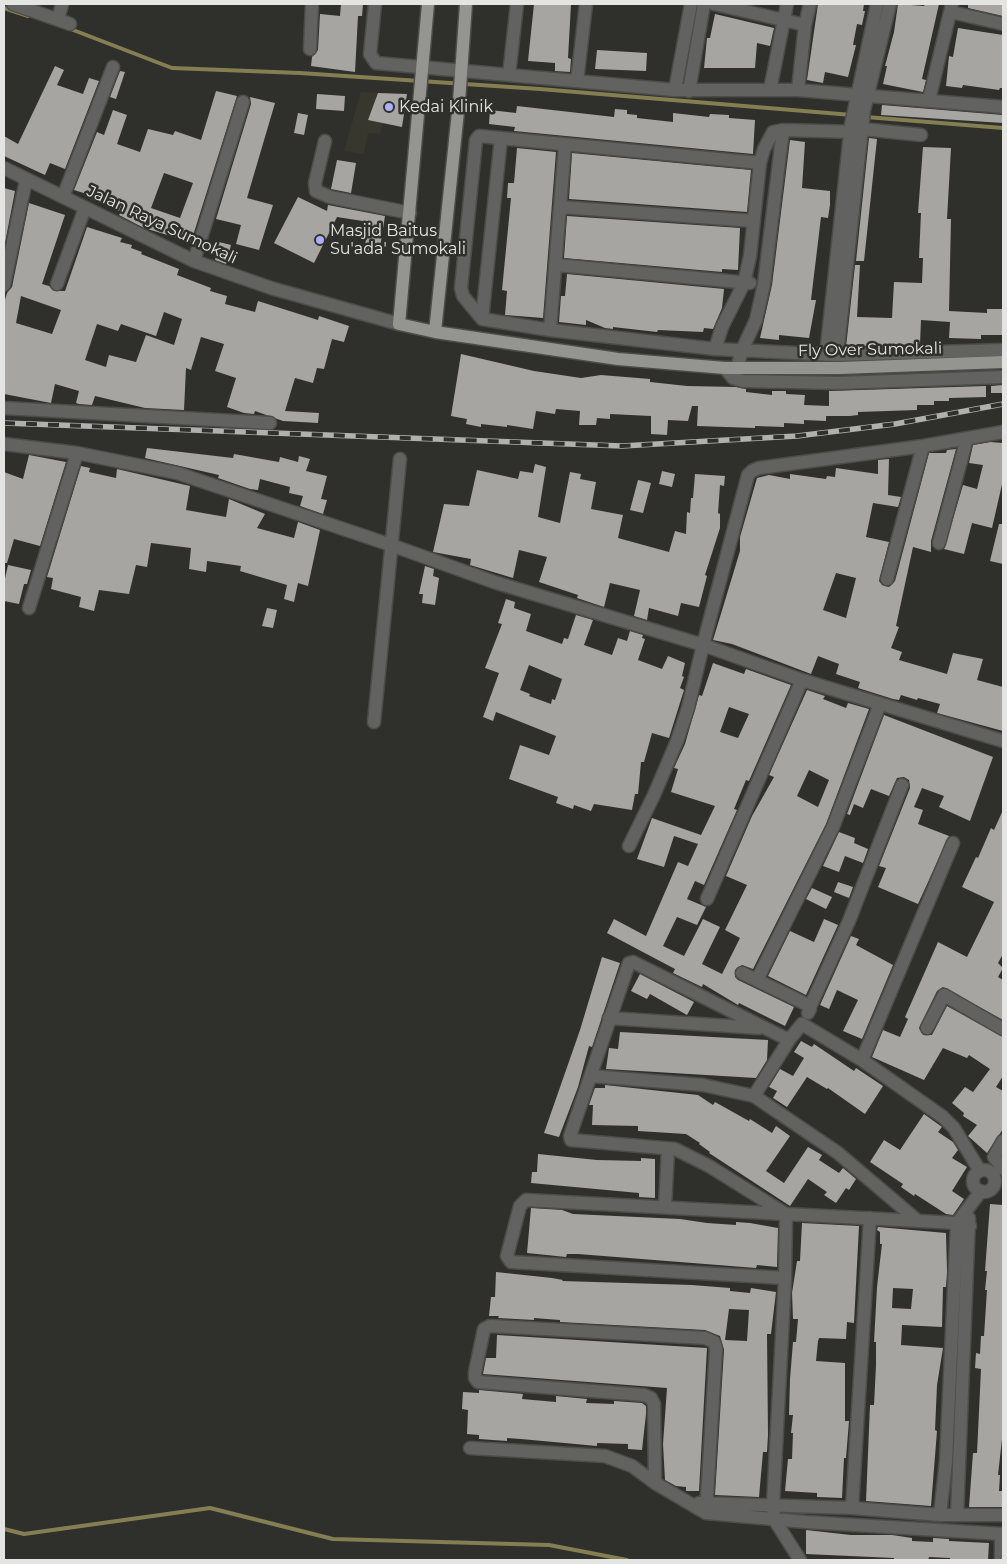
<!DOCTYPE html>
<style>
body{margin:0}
#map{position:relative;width:1007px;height:1564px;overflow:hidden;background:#2f2f2c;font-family:Montserrat,sans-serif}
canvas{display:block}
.frame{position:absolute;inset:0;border:5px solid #e4e4e2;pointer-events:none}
</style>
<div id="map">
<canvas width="1007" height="1564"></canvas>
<div class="frame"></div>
</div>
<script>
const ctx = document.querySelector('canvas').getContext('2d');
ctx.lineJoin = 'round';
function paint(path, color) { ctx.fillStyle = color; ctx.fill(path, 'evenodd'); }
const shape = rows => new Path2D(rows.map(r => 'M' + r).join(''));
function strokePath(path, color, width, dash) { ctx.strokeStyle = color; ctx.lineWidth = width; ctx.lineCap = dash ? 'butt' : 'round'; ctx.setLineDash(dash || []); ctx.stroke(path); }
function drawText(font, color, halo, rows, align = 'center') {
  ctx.font = font + ' Montserrat,sans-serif'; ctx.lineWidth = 5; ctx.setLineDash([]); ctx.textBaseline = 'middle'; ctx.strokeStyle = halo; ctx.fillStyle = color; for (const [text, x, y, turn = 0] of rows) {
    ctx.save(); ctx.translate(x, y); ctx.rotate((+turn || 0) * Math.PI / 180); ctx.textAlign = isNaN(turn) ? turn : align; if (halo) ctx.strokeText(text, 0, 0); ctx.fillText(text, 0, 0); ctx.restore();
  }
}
paint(shape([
 [361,92,378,93,383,123,380,134,368,133,364,154,344,151]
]), '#38372e');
strokePath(shape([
 [4,8,28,16],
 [68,28,172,68,300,73,540,89,852,115],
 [866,117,1003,128],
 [4,1529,24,1534,210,1508,333,1539,549,1545,627,1560]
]), '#847f52', 4);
paint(shape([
 [341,4,363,4,362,16,358,16,355,72,311,66,312,57,318,50,320,14,340,16],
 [534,4,571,4,568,58,571,59,570,72,555,71,555,63,528,61],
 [818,4,864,4,863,11,865,11,862,25,857,24,853,45,856,45,848,77,825,72,823,83,807,80],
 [898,4,924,6,925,4,939,4,922,79,926,80,923,92,883,84,887,66,885,66,894,32],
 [968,4,1003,4,1003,16,968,8],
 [715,14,774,28,770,46,757,43,755,68,704,68,707,38,710,38],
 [958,28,1003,35,1003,88,1000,88,999,90,963,85,962,88,946,86,949,56,953,57],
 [597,50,647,53,646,71,595,69],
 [55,66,64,70,57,85,83,94,89,78,99,81,65,169,50,163,45,175,4,156,4,136,18,144],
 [120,71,125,72,116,99,110,97],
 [216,91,237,96,191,242,144,228,119,215,121,212,92,199,93,196,74,190,97,132,104,135,113,110,127,115,117,144,140,152,148,129,173,135,175,131,201,140],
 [164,173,193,183,180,218,151,208],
 [378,93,407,94,402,127,368,120],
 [317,94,345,96,344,111,316,109],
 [250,97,275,103,247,198,273,205,259,250,236,244,241,225,216,219,251,104],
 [882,105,1003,115,1003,123,881,115],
 [517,106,614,117,615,109,627,110,627,114,637,115,637,118,673,122,673,113,709,117,710,114,729,115,729,118,755,120,753,154,514,131,515,127,489,124,490,110,516,113],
 [298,113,308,115,304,135,294,133],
 [869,138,877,139,864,261,856,261],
 [790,140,805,142,802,188,830,191,830,205,828,218,821,217,811,300,816,300,809,338,779,335,779,340,760,338,772,285],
 [923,147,951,148,947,219,951,219,949,311,987,313,987,309,1003,309,1003,335,981,335,981,339,949,338,950,322,921,320,920,344,846,347,855,265,860,265,857,317,892,318,894,282,922,283,923,258,919,258,921,213,918,213],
 [517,148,556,152,543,318,505,315,507,291,502,290,511,198,507,198,508,183,514,183],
 [572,153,751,170,747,212,569,199],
 [337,160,356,163,351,193,331,189],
 [4,188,15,191,5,243,4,243],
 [298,197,327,211,328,205,385,216,379,254,364,251,369,222,337,217,314,263,274,243],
 [29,203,65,215,42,284,49,286,54,291,65,291,87,227,122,238,120,242,132,245,131,248,142,252,141,254,179,269,177,275,211,288,210,291,227,296,225,304,255,312,258,301,318,320,319,316,349,326,344,342,332,339,324,369,317,368,313,383,295,378,285,411,319,413,318,423,283,421,255,411,254,414,244,413,227,407,236,378,215,371,224,344,201,337,191,370,186,368,184,410,145,408,95,396,92,405,79,404,76,403,79,391,55,384,51,403,4,394,4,303,7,293,12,287],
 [21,296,61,310,52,334,16,323],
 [164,312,182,319,174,345,146,335,136,362,109,355,106,367,85,360,97,324,118,331,121,324,156,336],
 [567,216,740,228,738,270,722,269,722,272,564,258],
 [219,242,231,245,226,264,215,260],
 [567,274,724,289,722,308,713,329,704,328,703,332,658,330,657,332,613,327,613,329,605,328,586,320,586,325,559,322,561,296,565,296],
 [461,354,534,371,581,378,601,375,650,379,650,382,687,386,736,387,746,389,746,392,772,395,772,391,786,391,786,394,805,395,804,405,829,406,829,391,986,386,986,397,949,398,949,401,934,401,934,405,917,405,917,410,858,412,858,415,850,416,826,416,826,421,804,420,804,424,784,423,784,427,755,426,755,428,697,426,698,406,692,406,688,421,668,420,667,435,651,434,651,416,610,414,610,419,597,418,596,425,579,425,580,411,556,409,555,414,536,411,533,429,507,425,507,427,481,424,481,427,466,424,467,419,451,416],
 [1003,385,1003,393,991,393,991,386],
 [990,442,1003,443,1003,480,992,528,972,523,964,554,944,549,963,485,977,489,983,465,969,463,973,445],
 [147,448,233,458,234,454,279,462,280,457,298,462,299,456,310,459,306,471,327,476,321,499,327,500,323,514,300,506,303,496,289,493,290,487,260,479,258,490,250,489,218,478,219,475,145,458],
 [956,449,931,541,931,552,913,547,896,626,899,627,891,648,902,652,899,660,947,674,953,653,983,659,977,680,1003,687,1003,731,937,713,940,704,918,698,917,700,901,695,899,700,893,699,858,688,860,682,836,674,839,664,818,656,811,674,732,644,713,640,740,551,740,537,757,478,769,475,790,479,790,474,826,479,827,476,835,477,836,468,878,474,878,460,889,459,888,495,901,497,898,507,873,503,866,537,889,542,879,581,882,585,889,587,895,581,929,453,946,453,947,450],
 [836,573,856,578,846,618,823,610],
 [29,455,66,462,40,546,14,539,7,563,4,563,4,472,23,479],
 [535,464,546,467,538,517,560,523,570,472,581,474,580,479,596,482,591,509,623,515,618,538,669,552,675,531,686,534,687,512,690,513,691,498,693,498,695,474,725,476,724,486,720,485,718,513,720,514,720,528,705,575,707,576,699,607,681,603,678,616,649,608,647,620,634,616,640,590,610,583,604,607,577,598,578,595,539,582,547,557,519,550,513,578,470,565,471,559,433,552,444,504,469,506,477,470,518,479,520,471,533,473],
 [81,466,90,468,89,472,116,478,117,469,190,486,186,510,226,517,229,499,265,514,257,528,294,538,298,522,320,530,308,586,298,583,294,602,284,599,287,585,240,571,241,566,207,561,206,572,189,569,191,548,151,543,147,567,136,565,129,594,99,590,94,611,79,607,81,597,51,589,53,578,47,577],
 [662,471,675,474,672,487,659,484],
 [638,480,651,483,643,513,630,510],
 [999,524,1003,524,1003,564,990,561],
 [8,565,31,570,27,584,24,584,19,604,4,601,4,583],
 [425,566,434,569,433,576,439,578,435,605,422,603,423,594,419,594],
 [506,599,515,602,514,608,531,614,526,631,562,644,564,638,568,639,576,615,593,620,584,645,612,655,618,638,627,641,630,631,643,635,642,638,645,639,638,660,662,669,668,656,685,663,682,676,684,677,680,688,684,690,669,738,652,733,644,762,641,762,638,794,635,794,632,810,594,804,591,811,574,805,573,809,556,803,558,797,509,779,520,745,549,755,556,736,496,712,493,721,483,717,499,673,485,668,502,624,498,623],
 [529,665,562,679,555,700,552,699,551,704,529,696,530,694,520,690],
 [267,608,277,610,273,628,262,626],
 [713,663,744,674,746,669,791,685,749,781,746,780,734,809,737,810,704,885,695,881,687,899,706,907,697,925,677,917,663,946,684,956,703,919,720,927,702,964,722,974,740,938,725,930,747,885,726,876,752,816,774,777,769,775,807,690,825,696,823,699,846,708,848,703,869,709,826,824,753,969,742,965,735,970,735,977,738,980,794,1007,785,1026,739,1003,738,1005,703,984,702,987,673,973,675,969,607,933,614,919,646,936,678,862,688,866,698,844,674,836,664,867,637,859,652,818,701,835,715,806,671,792,678,769,674,768,685,744,699,695,702,696],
 [729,707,749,714,738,738,720,732],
 [809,770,829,780,818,807,797,796],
 [884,715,993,757,970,821,939,807,944,796,922,788,914,807,923,810,918,824,949,836,918,904,878,887,886,868,879,866,910,788,909,780,904,777,897,778,889,796,871,789,863,808,854,804,850,815,847,814],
 [1003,810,1003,954,998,963,1003,968,998,977,1003,980,1003,1020,943,987,937,991,919,1028,923,1035,932,1035,947,1006,1003,1037,1003,1076,996,1087,1003,1091,1003,1129,987,1153,968,1136,977,1125,963,1116,964,1113,952,1103,965,1087,973,1092,990,1069,969,1055,967,1058,943,1048,924,1080,872,1057,883,1030,900,1037,908,1019,905,1017,938,942,967,957,968,955,994,902,962,887,976,857,978,858,991,828,994,830],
 [839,832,855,838,854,843,868,849,863,863,845,856,839,872,823,866],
 [838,882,853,887,849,898,834,892],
 [812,888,832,897,826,909,806,899],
 [824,919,838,925,806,995,768,976,790,931,814,942],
 [851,936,859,939,856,945,893,965,862,1039,843,1031,858,1000,837,990,829,1009,820,1005],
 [602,957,620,963,592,1047,589,1046,578,1087,559,1137,544,1133,580,1030],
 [640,974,694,1002,687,1015,650,994,647,999,631,991],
 [620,1032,768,1040,767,1060,756,1078,606,1069,609,1048,618,1049],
 [801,1041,812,1047,814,1044,854,1071,856,1068,883,1086,865,1114,828,1088,827,1089,807,1077,787,1107,773,1098,777,1091,769,1087,780,1069,793,1076,804,1058,794,1052],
 [605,1085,698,1095,713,1105,715,1102,749,1121,750,1119,772,1133,776,1126,790,1136,766,1171,784,1183,808,1147,822,1155,819,1160,839,1173,843,1168,856,1179,849,1190,846,1188,836,1203,824,1195,827,1192,808,1179,790,1206,709,1153,710,1152,699,1144,700,1143,686,1134,638,1131,638,1126,592,1125,593,1105,589,1105,595,1088,605,1088],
 [924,1114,942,1127,938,1132,953,1142,958,1150,952,1158,967,1167,952,1191,964,1199,953,1215,946,1214,915,1194,914,1196,901,1187,903,1184,870,1162,884,1140,900,1150],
 [538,1154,597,1160,641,1161,641,1158,655,1159,655,1198,639,1197,639,1193,531,1183,532,1172,537,1172],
 [990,1204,1003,1205,1003,1430,998,1475,1000,1475,999,1491,1003,1491,1003,1507,969,1507,973,1453,977,1453,981,1369,975,1368,976,1353,980,1354,981,1336,984,1336,987,1290,985,1290,987,1271,985,1271],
 [531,1208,562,1210,573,1214,680,1219,707,1223,736,1225,736,1222,750,1223,778,1228,777,1267,757,1265,756,1268,578,1254,567,1254,566,1257,527,1253],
 [802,1223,859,1226,854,1323,847,1322,846,1339,819,1338,818,1341,816,1361,845,1363,845,1421,849,1421,846,1458,844,1458,842,1498,817,1497,817,1493,785,1491,788,1459,792,1459,793,1433,791,1433,793,1415,789,1415,790,1379,793,1342,796,1342,798,1319,793,1319,792,1293,797,1261,800,1261],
 [878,1227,946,1233,947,1272,946,1287,943,1287,942,1327,902,1325,901,1345,943,1348,937,1385,935,1430,937,1431,931,1506,866,1501,870,1405,874,1405,876,1365,876,1342,874,1342,877,1287,882,1244,880,1244,880,1232,877,1230],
 [893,1288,913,1289,911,1309,892,1308],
 [496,1272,552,1278,563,1280,562,1281,692,1285,730,1288,730,1291,750,1293,751,1288,776,1292,771,1334,767,1334,768,1435,767,1452,763,1452,759,1497,715,1495,724,1350,720,1336,705,1330,560,1322,560,1320,534,1318,534,1320,498,1318,499,1316,489,1316,491,1297,495,1297],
 [729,1309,749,1310,747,1341,725,1340],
 [497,1335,707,1348,699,1491,686,1491,686,1487,676,1486,665,1480,663,1444,667,1388,483,1374,486,1358,496,1358],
 [479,1390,523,1394,522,1399,556,1402,556,1396,587,1399,586,1403,614,1404,614,1401,642,1403,646,1406,646,1414,642,1450,628,1449,628,1444,597,1443,597,1446,521,1439,507,1438,507,1441,479,1439,479,1435,467,1434,468,1410,462,1409,463,1392,479,1393],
 [806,1530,851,1535,892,1535,912,1538,912,1541,933,1542,933,1538,949,1539,949,1541,989,1543,988,1560,950,1560,950,1558,929,1557,928,1560,894,1560,894,1558,806,1554]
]), '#a6a5a2');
const minor = shape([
 [13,4,70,24],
 [375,4,370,54,376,63,675,90,798,90,1003,107],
 [714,4,805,25],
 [951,12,1003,24],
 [58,19,62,4],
 [310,49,312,4],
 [509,75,517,4],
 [577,81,586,4],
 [675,90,691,4],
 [770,90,787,4],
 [798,90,805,25,810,4],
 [689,91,704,4],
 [929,100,952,4],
 [863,129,921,135],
 [325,141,315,183,316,191,330,197,410,213],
 [760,163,479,136,476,140,461,288,463,296,482,319,550,330,715,349,837,355,1003,350],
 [4,168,194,261,271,288,399,324],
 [63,197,113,67],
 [560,207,754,221],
 [194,261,243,102],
 [556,265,750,283],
 [57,284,85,208],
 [4,285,26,180],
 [482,319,501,138],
 [550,330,565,145],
 [715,349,722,327,744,283,750,256,760,163,764,149,773,132,783,130,857,132],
 [826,355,851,125,877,4],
 [837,355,864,110,890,4],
 [725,368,733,378,743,381,838,383,1003,377],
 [737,368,742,350,756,320,764,284,783,130],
 [4,408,270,423],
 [1003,432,923,446,759,468,752,471,748,475,703,645,802,680,1003,741],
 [4,444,77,453,177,473,391,545,494,582,703,645,688,708,677,741,654,795,629,846],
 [939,543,967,438],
 [887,579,923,446],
 [29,608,77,453],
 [374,722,400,459],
 [707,899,802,680],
 [742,973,808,1005,810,1009,808,1013],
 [757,980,833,827,880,704],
 [810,1007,849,921,902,785],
 [609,1018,759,1028],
 [927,1028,944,995,1003,1029],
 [789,1040,633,962,629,963,570,1136,571,1140,675,1149,709,1166,786,1214,957,1223,970,1226],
 [862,1060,953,843],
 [591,1076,703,1085,754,1096,789,1040,802,1024,862,1060,943,1117,954,1128,980,1171],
 [754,1096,838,1153,918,1221],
 [1003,1141,994,1157,1003,1169],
 '973 1181a11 11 0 1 1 22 0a11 11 0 1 1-22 0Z',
 [526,1200,786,1214,785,1278,511,1262,507,1256,520,1206,526,1200],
 [665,1207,668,1149],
 [785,1278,773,1505,774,1519,800,1560],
 [470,1448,605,1456,632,1466,655,1483],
 [699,1503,852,1508,940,1515,1003,1515],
 [852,1508,870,1218],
 [706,1513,716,1349,714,1342,705,1338,490,1326,484,1329,475,1372,475,1378,478,1382,644,1395,651,1398,654,1404,655,1483,706,1513,806,1522,1003,1534],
 [940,1515,946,1461,957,1223,981,1191],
 [957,1515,969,1218],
 [1001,1560,1001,1534]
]);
const major = shape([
 [428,4,399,324,435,332,618,359,725,368,840,368,1003,362],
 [435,332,459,102,466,4]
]);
strokePath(minor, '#4c4c49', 15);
strokePath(major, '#4c4c49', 15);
strokePath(minor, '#626261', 12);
strokePath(major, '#949491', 12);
const rail = shape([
 [4,423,622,446,797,436,895,424,1003,404]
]);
strokePath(rail, '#b0b0ae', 5.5);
strokePath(rail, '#2f2f2c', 4, [11]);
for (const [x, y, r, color] of [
 [389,107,5,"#adaffb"],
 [320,240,5,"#adaffb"]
]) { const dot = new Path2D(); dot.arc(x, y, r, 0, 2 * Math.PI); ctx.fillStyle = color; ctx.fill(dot); strokePath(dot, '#2f2f2c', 2); }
drawText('16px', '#e4e4e2', '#2f2f2c', [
 ["Kedai Klinik",399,107],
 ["Masjid Baitus",330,231],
 ["Su'ada' Sumokali",330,249]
], 'left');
drawText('16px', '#e4e4e2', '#2f2f2c', [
 ["Jalan Raya Sumokali",162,225,25],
 ["Fly Over Sumokali",870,350,-1]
]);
</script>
